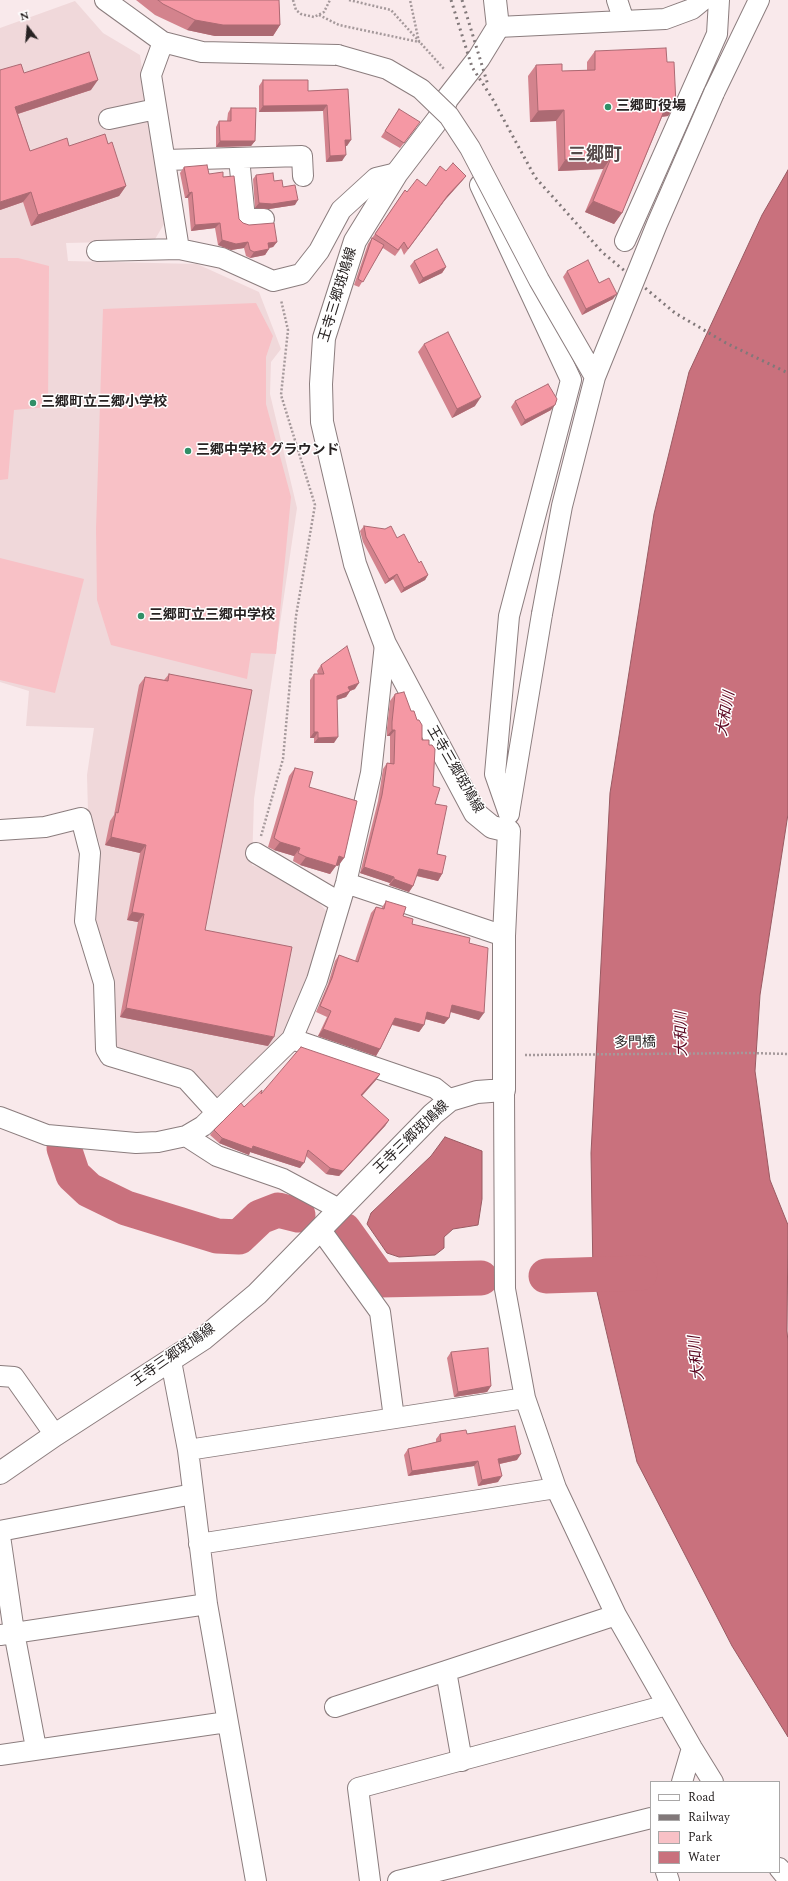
<!DOCTYPE html>
<meta charset="utf-8">
<style>
body{margin:0}
#map{position:relative;width:788px;height:1881px;overflow:hidden;background:#f9e9eb;font-family:Spectral,serif}
canvas{display:block}
.legend{position:absolute;left:650px;top:1781px;width:130px;height:92px;box-sizing:border-box;background:#fff;border:1px solid #a9a7a7;margin:0;padding:5px 7px;list-style:none;font-size:12px;color:#282323}
.legend li{display:flex;align-items:center;gap:8px;height:20px}
.legend b{width:20px;border:1px solid #a9a7a7}
.north{position:absolute;left:8px;top:8px;width:40px;height:40px;-webkit-text-stroke:3px #fff;paint-order:stroke;rotate:344deg;font-size:11px;font-weight:700;line-height:16px;text-align:center;color:#282323}
.north::after{content:'';display:block;margin:auto;width:14px;height:18px;background:#282323;clip-path:polygon(50% 0,100% 100%,50% 72%,0 100%)}
</style>
<div id="map">
<canvas width="788" height="1881"></canvas>
<ul class="legend">
<li><b style="height:5px;background:#fff"></b>Road</li>
<li><b style="height:5px;background:#817879"></b>Railway</li>
<li><b style="height:11px;background:#f8c1c6"></b>Park</li>
<li><b style="height:11px;background:#c9717d"></b>Water</li>
</ul>
<div class="north">N</div>
</div>
<script>
const ctx = document.querySelector('canvas').getContext('2d');
ctx.lineJoin = 'round';
function paint(path, color) { ctx.fillStyle = color; ctx.fill(path, 'evenodd'); }
const shape = rows => new Path2D(rows.map(r => 'M' + r).join(''));
function strokePath(path, color, width, dash) { ctx.strokeStyle = color; ctx.lineWidth = width; ctx.lineCap = dash ? 'butt' : 'round'; ctx.setLineDash(dash || []); ctx.stroke(path); }
function drawText(font, color, halo, rows, align = 'center') {
  ctx.font = font + ' Spectral,"Noto Sans JP",serif'; ctx.lineWidth = 3; ctx.setLineDash([]); ctx.textBaseline = 'middle'; ctx.strokeStyle = halo; ctx.fillStyle = color; for (const [text, x, y, turn = 0] of rows) {
    ctx.save(); ctx.translate(x, y); ctx.rotate((+turn || 0) * Math.PI / 180); ctx.textAlign = isNaN(turn) ? turn : align; if (halo) ctx.strokeText(text, 0, 0); ctx.fillText(text, 0, 0); ctx.restore();
  }
}
paint(shape([
 [75,1,103,33,140,55,164,224,154,241,66,243,68,261,197,264,259,292,281,349,271,362,270,394,297,508,254,799,252,865,305,886,332,918,280,1047,224,1095,211,1097,120,1054,111,1042,91,917,100,844,88,812,87,775,94,728,26,726,29,691,0,682,0,28]
]), '#f0d8da');
paint(shape([
 [0,258,18,258,49,266,48,407,14,410,8,479,0,480],
 [256,303,273,336,266,357,266,404,291,497,276,654,251,653,247,679,111,645,97,600,96,529,103,309],
 [0,558,84,579,55,693,0,680]
]), '#f8c1c6');
const water = shape([
 [788,170,788,814,760,995,755,1071,770,1180,788,1225,787,1331,788,1342,788,1737,732,1646,637,1462,593,1275,591,1153,610,793,654,514,689,372,762,215,788,170],
 [445,1137,482,1151,482,1199,478,1225,453,1229,444,1237,444,1248,435,1255,399,1257,387,1253,367,1224,371,1213,431,1156,445,1137]
]);
paint(water, '#c9717d');
strokePath(water, '#995a62', 1);
strokePath(shape([
 [64,1148,73,1175,89,1190,126,1208,217,1236,239,1237,260,1217,278,1210,298,1215],
 [344,1230,380,1280,481,1278],
 [546,1276,640,1273]
]), '#c9717d', 35);
const minor = shape([
 [105,0,163,42,202,52,338,55],
 [617,0,624,21],
 [498,27,665,19,692,9,703,0],
 [163,42,151,75,179,249],
 [714,93,759,0],
 [109,119,156,109],
 [239,158,245,219,264,219],
 [165,160,302,156,303,176],
 [480,185,571,380,509,616,495,774,509,814],
 [625,241,717,34,719,0],
 [97,251,179,249,222,258,273,281,301,274,319,251,341,210,376,178,397,173],
 [509,813,542,614],
 [0,830,45,827,81,818,90,853,85,921,104,983,106,1049,110,1056,186,1079,217,1113],
 [256,853,339,902],
 [346,883,504,936],
 [292,1039,435,1088,450,1100],
 [504,1090,505,1289,525,1398,556,1488,616,1615,692,1748,713,1782],
 [0,1117,47,1135,136,1143,158,1142,186,1136,203,1126,292,1039,317,980,346,883,371,773,385,644],
 [186,1136,217,1156,283,1179,339,1209],
 [320,1229,380,1312,394,1418],
 [171,1361,188,1450,207,1604,256,1881],
 [0,1376,14,1377,55,1435],
 [188,1450,525,1398],
 [0,1531,193,1494],
 [0,1536,14,1632,36,1748],
 [199,1544,556,1488],
 [0,1635,207,1604],
 [335,1707,446,1671],
 [0,1755,227,1722],
 [462,1761,446,1671,616,1615],
 [682,1782,692,1748],
 [779,1868,788,1879],
 [666,1872,669,1881],
 [370,1881,358,1788,667,1705],
 [398,1881,651,1818]
]);
const major = shape([
 [0,1473,55,1435,203,1339,257,1294,433,1114,450,1100,477,1092,504,1090,504,936,509,831,492,827,475,813,385,644,355,564,322,422,321,384,324,338,355,241,397,173,439,118,447,99,479,58,498,27,495,0]
]);
strokePath(minor, '#8b7d7e', 22);
strokePath(major, '#8b7d7e', 24);
strokePath(shape([
 [293,0,296,10,301,14,314,17,324,12,330,0],
 [349,0,391,10,444,69],
 [319,15,339,25,419,42,410,0],
 [261,836,283,759,296,616,315,505,281,395,288,330,281,300],
 [525,1055,749,1053,788,1054]
]), '#a5999b', 2.5, [2, 2]);
strokePath(minor, '#fff', 20);
strokePath(major, '#fff', 22);
strokePath(shape([
 [451,0,472,67,492,98,535,177,602,252,675,313,726,343,788,373],
 [462,0,488,85]
]), '#817879', 3, [2, 4]);
const minorBridge = shape([
 [338,55,387,69,421,89,449,116,470,148,539,280,595,377],
 [542,614,562,506,595,377,657,224,714,93]
]);
strokePath(minorBridge, '#8b7d7e', 22, []);
strokePath(minorBridge, '#fff', 20);
paint(shape([
 [136,0,279,0,280,25,273,36,215,36,187,30,155,15],
 [595,51,667,62,676,105,668,116,662,117,622,213,614,224,585,212,603,169,558,171,556,121,530,122,528,76,536,65,562,71,587,70,587,62],
 [24,73,91,90,18,114,30,151,69,146,108,144,126,186,119,196,31,226,23,202,0,210],
 [263,80,308,91,348,89,347,146,346,146,342,161,326,162,323,111,259,112,259,86],
 [231,108,255,141,251,146,216,147,216,127,219,121,227,121,228,113],
 [399,109,416,128,400,148,381,137],
 [184,167,209,174,223,177,239,219,243,223,277,242,273,247,269,248,265,255,250,258,246,256,244,248,231,250,218,245,215,228,191,231,188,198,185,198,180,173],
 [446,171,466,176,462,181,445,200,404,255,401,248,395,256,383,248,359,287,354,285,368,244,405,190,407,192,426,186],
 [256,175,274,181,283,187,295,205,269,209,255,208,253,179],
 [414,261,446,267,442,273,419,284,410,266],
 [567,271,599,283,613,299,582,315,563,277],
 [424,344,475,406,452,418,418,352],
 [515,401,551,410,521,426,511,407],
 [364,526,397,538,419,563,428,575,425,580,401,593,393,579,385,584,363,542,360,531],
 [321,665,355,689,350,691,346,697,337,700,334,743,314,743,314,738,310,738,310,680,314,674,318,674,317,671],
 [169,674,205,930,268,1046,120,1017,138,922,127,920,140,853,105,845,110,821,114,815,139,685,145,677,164,680],
 [395,694,422,740,429,745,435,804,437,854,442,874,438,881,416,876,413,886,409,892,389,885,390,883,360,873,378,801,383,769,387,763,390,763,390,736,387,736,387,728,390,701],
 [295,768,309,787,344,858,338,866,336,865,330,874,300,865,293,861,294,856,274,850,268,847,289,776],
 [386,901,412,924,469,943,479,1020,450,1012,449,1018,444,1024,425,1019,424,1025,419,1032,392,1025,380,1049,376,1056,318,1036,327,1017,316,1012,328,984,335,961,339,955,355,961,371,913,376,907,381,909],
 [380,1074,376,1080,362,1096,389,1120,385,1126,339,1176,326,1174,306,1156,300,1168,250,1152,249,1155,219,1143,210,1135,214,1130,261,1094],
 [451,1352,491,1386,487,1392,454,1397,447,1358],
 [440,1434,467,1434,517,1460,500,1464,498,1482,478,1486,474,1466,408,1476,404,1455,408,1449,436,1442,436,1439]
]), '#d3838d');
paint(shape([
 [195,20,280,25,273,36,215,36,187,30],
 [98,80,91,90,8,117,15,107],
 [327,105,323,111,259,112,263,106],
 [676,105,668,116,658,117,666,106],
 [564,110,556,121,530,122,538,111],
 [345,140,351,140,347,146,341,146],
 [220,141,255,141,251,146,216,147],
 [346,155,342,161,326,162,330,156],
 [611,158,603,169,558,171,565,160],
 [466,176,462,181,445,200,404,255,448,195],
 [126,186,119,196,31,226,38,215],
 [31,192,23,202,0,210,0,202],
 [192,192,188,198,185,198,189,193],
 [298,200,295,205,269,209,255,208,259,203],
 [593,201,622,213,614,224,585,212],
 [220,223,215,228,191,231,195,225],
 [222,240,248,242,244,248,231,250,218,245],
 [277,242,273,247,264,249,268,243],
 [269,249,265,255,250,258,254,252],
 [446,267,442,273,419,284,423,278],
 [617,294,613,299,582,315,586,309],
 [481,397,475,406,452,418,457,409],
 [555,405,551,410,521,426,525,420],
 [397,574,393,579,385,584,389,579],
 [428,575,425,580,401,593,404,588],
 [359,683,355,689,344,693,348,687],
 [350,691,346,697,333,701,337,696],
 [392,730,395,730,390,736,387,736],
 [314,732,318,732,314,738,310,738],
 [338,737,334,743,314,743,318,738],
 [111,837,146,845,140,853,105,845],
 [280,842,300,848,294,856,274,850],
 [339,856,344,858,338,866,333,864],
 [306,857,336,866,330,874,300,865],
 [364,867,394,877,390,883,360,873],
 [419,869,442,874,438,881,414,875],
 [394,879,413,886,409,892,389,885],
 [132,912,144,914,138,922,127,920],
 [452,1005,484,1013,479,1020,448,1011],
 [126,1008,274,1037,268,1046,120,1017],
 [427,1012,449,1018,444,1024,422,1018],
 [395,1018,424,1025,419,1032,391,1024],
 [323,1029,380,1049,376,1056,318,1036],
 [380,1074,376,1080,357,1101,361,1095],
 [389,1120,385,1126,339,1176,326,1174,330,1168],
 [222,1138,253,1146,304,1163,300,1168,250,1152,249,1155,219,1143],
 [491,1386,487,1392,454,1397,458,1392],
 [521,1454,517,1460,494,1465,498,1459],
 [478,1461,474,1466,408,1476,412,1471],
 [502,1476,498,1482,478,1486,482,1480]
]), '#ac6a73');
const building = shape([
 [158,0,279,0,280,25,223,25,195,20,163,4,158,0],
 [666,48,667,62,674,62,676,105,666,106,622,213,593,201,611,158,565,160,564,110,538,111,536,65,562,64,562,71,595,70,595,51,666,48],
 [89,52,98,80,15,107,30,151,67,138,69,146,105,134,108,144,112,142,126,186,38,215,31,192,0,202,0,70,21,64,24,73,89,52],
 [263,80,308,80,308,91,348,89,351,140,345,140,346,155,330,156,327,105,263,106,263,80],
 [231,108,256,108,255,141,220,141,219,121,231,121,231,108],
 [399,109,420,122,404,143,385,131,399,109],
 [453,163,466,176,448,195,408,249,404,242,398,250,375,234,405,190,407,192,417,179,426,186,440,166,446,171,453,163],
 [207,165,209,174,223,172,223,177,234,176,239,219,243,223,249,225,274,223,277,242,268,243,269,249,254,252,250,250,248,242,236,244,222,240,220,223,195,225,192,192,189,193,184,167,207,165],
 [273,173,274,181,282,180,283,187,295,185,298,200,272,204,259,203,256,175,273,173],
 [372,238,384,245,363,282,358,279,372,238],
 [437,249,446,267,423,278,414,261,437,249],
 [588,260,599,283,609,278,617,294,586,309,567,271,588,260],
 [448,332,481,397,457,409,424,344,448,332],
 [548,384,557,399,555,405,525,420,515,401,548,384],
 [364,526,385,529,391,526,397,538,404,534,419,563,421,561,428,575,404,588,397,574,389,579,366,537,364,526],
 [347,646,359,683,348,687,350,691,337,696,338,737,318,738,318,732,314,732,314,674,324,674,321,665,347,646],
 [169,674,252,690,205,930,292,947,274,1037,126,1008,144,914,132,912,146,845,111,837,116,812,118,813,145,677,168,681,169,674],
 [404,692,411,711,414,711,417,720,419,720,422,725,422,740,429,740,429,745,432,745,435,749,433,786,440,788,435,804,447,806,437,854,446,856,442,874,419,869,413,886,394,879,394,877,364,867,382,795,387,763,394,764,395,730,392,730,392,722,395,694,404,692],
 [295,768,313,772,309,787,357,801,344,858,339,856,336,866,306,857,298,853,300,848,280,842,274,838,295,768],
 [386,901,406,907,403,916,413,919,412,924,470,938,469,943,488,948,484,1013,452,1005,449,1018,427,1012,424,1025,395,1018,380,1049,323,1029,331,1011,320,1006,332,978,339,955,358,962,376,907,384,909,386,901],
 [301,1047,380,1074,361,1095,389,1120,343,1171,330,1168,308,1150,304,1163,253,1146,252,1149,222,1138,214,1130,241,1103,244,1107,262,1090,261,1094,301,1047],
 [488,1348,491,1386,458,1392,451,1352,488,1348],
 [515,1426,521,1454,498,1459,502,1476,482,1480,478,1461,412,1471,408,1449,441,1441,440,1434,466,1430,467,1434,515,1426]
]);
paint(building, '#f598a4');
strokePath(building, '#ac6a73', 1);
for (const [x, y, r, color] of [
 [608,107,4,"#318f67"],
 [33,403,4,"#318f67"],
 [188,451,4,"#318f67"],
 [141,616,4,"#318f67"]
]) { const dot = new Path2D(); dot.arc(x, y, r, 0, 2 * Math.PI); ctx.fillStyle = color; ctx.fill(dot); strokePath(dot, '#fff', 1.5); }
drawText('bold 14px', '#282323', '#fff', [
 ["三郷町役場",616,107],
 ["三郷町立三郷小学校",41,403],
 ["三郷中学校 グラウンド",196,451],
 ["三郷町立三郷中学校",149,616]
], 'left');
drawText('14px', '#282323', '#fff', [
 ["王寺三郷斑鳩線",339,295,-73],
 ["王寺三郷斑鳩線",454,770,60],
 ["多門橋",635,1044,-1],
 ["王寺三郷斑鳩線",412,1138,-44],
 ["王寺三郷斑鳩線",174,1356,-35]
]);
drawText('italic 15px', '#58041e', '#fff', [
 ["大和川",727,714,-80],
 ["大和川",683,1034,-91],
 ["大和川",698,1358,-96]
]);
drawText('bold 18px', '#55494a', '#fff', [
 ["三郷町",595,156]
]);
</script>
